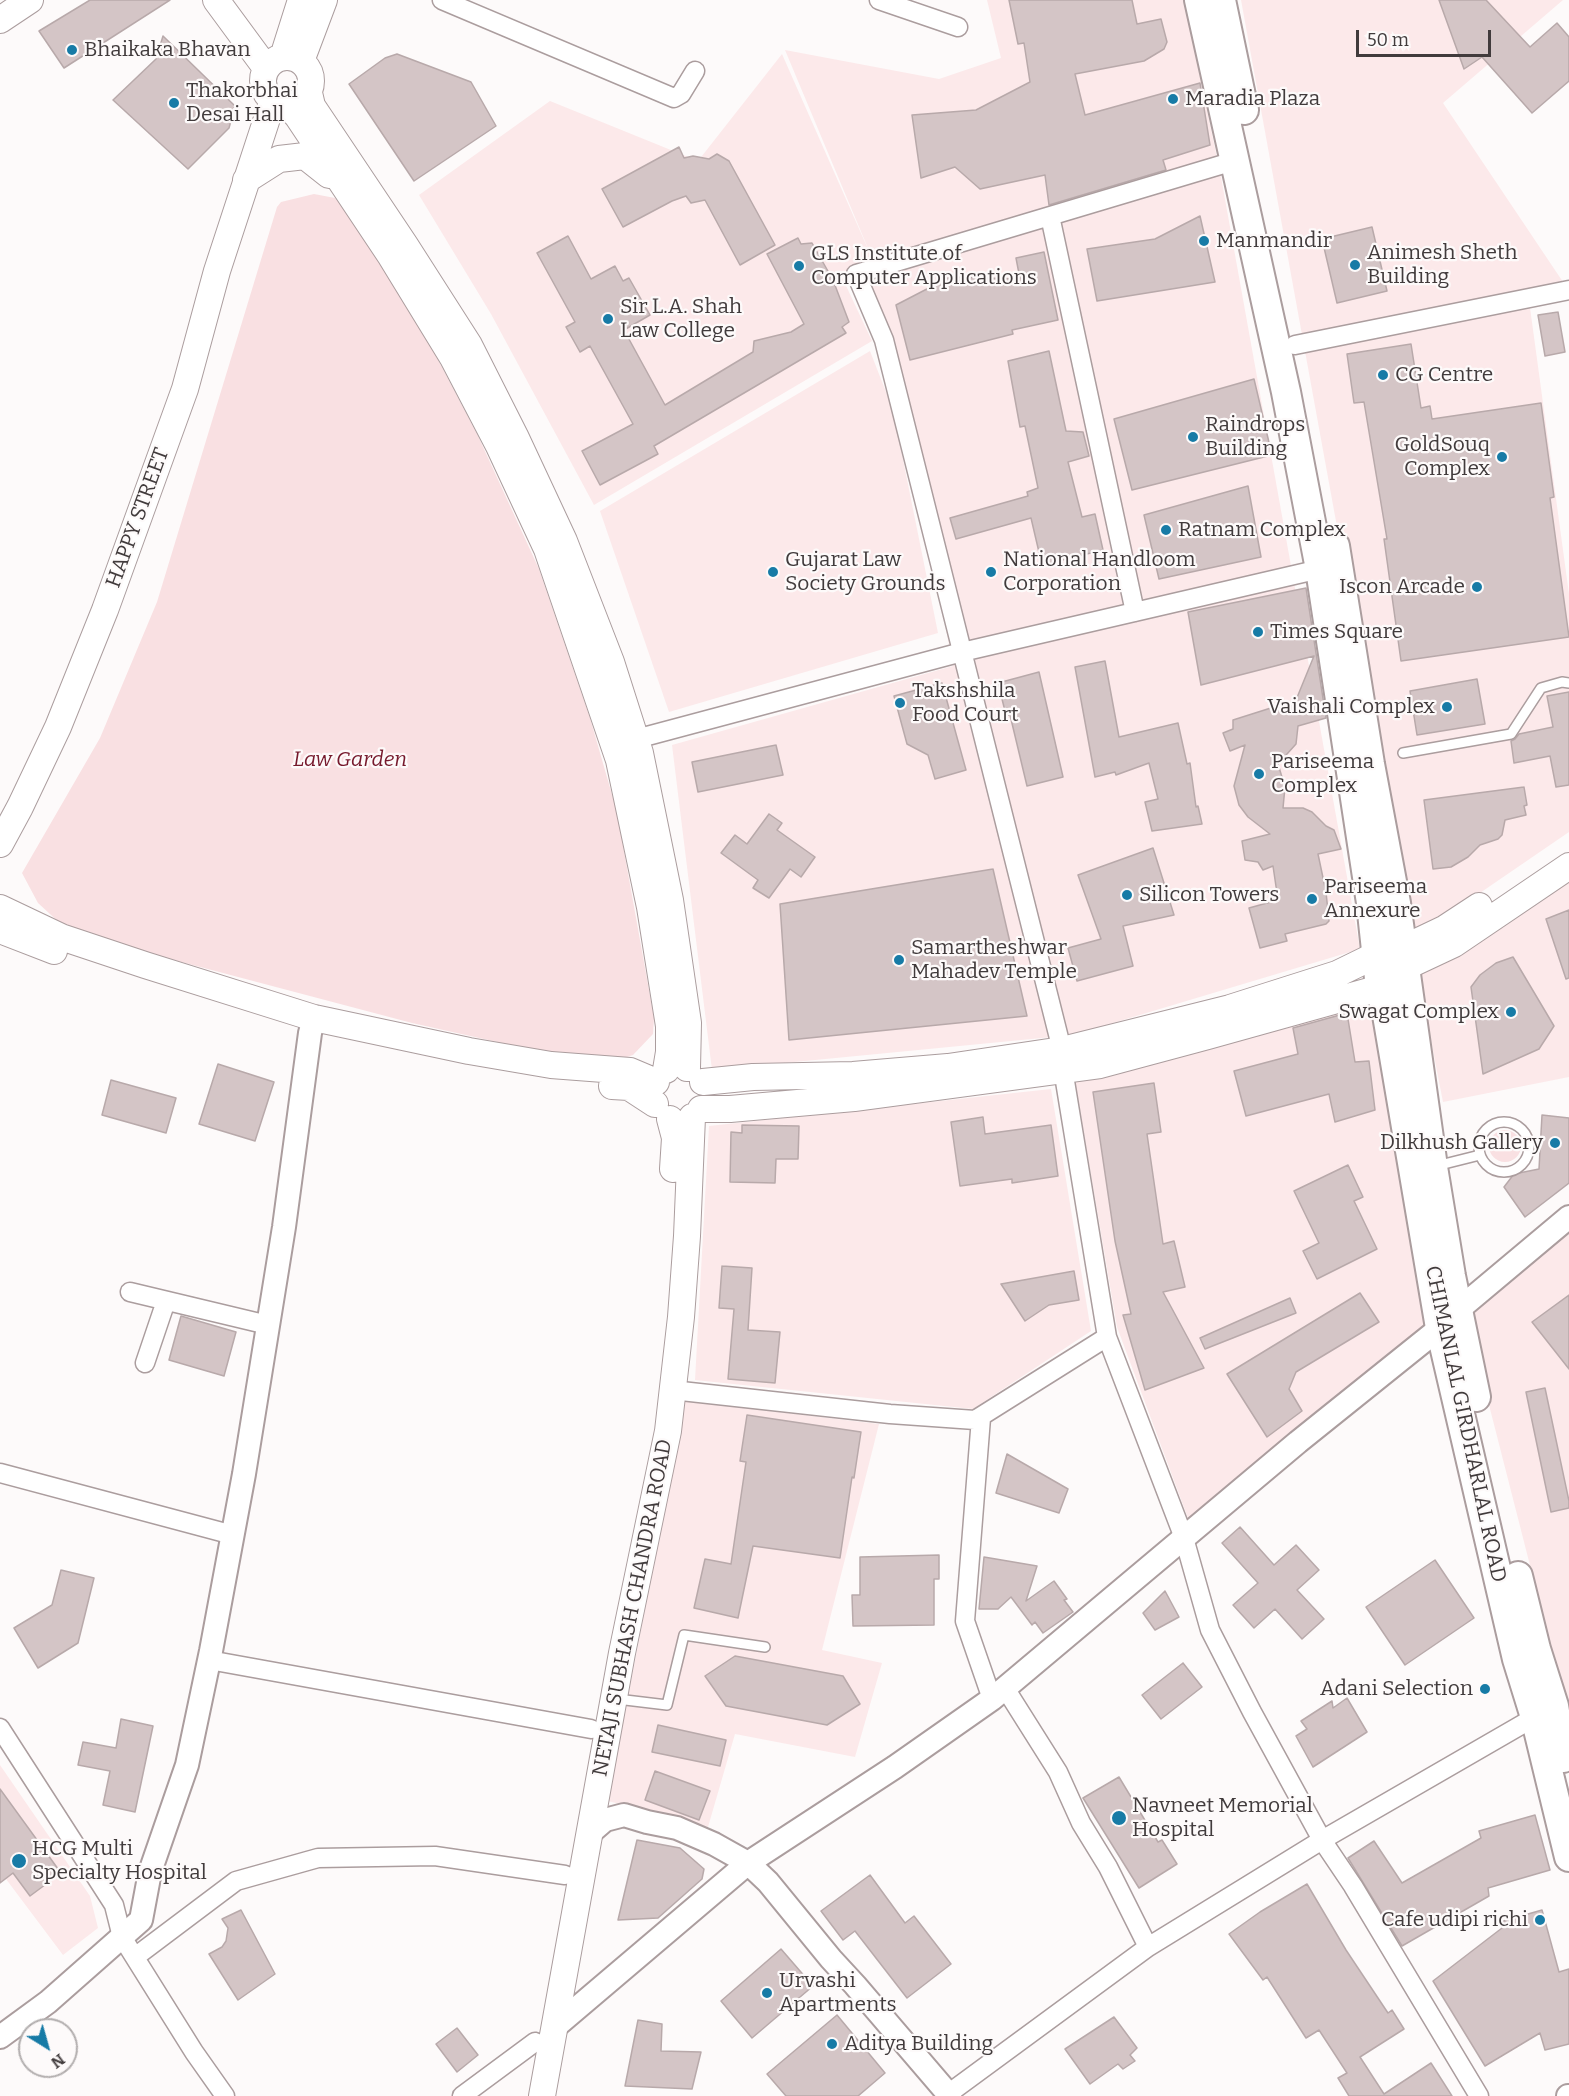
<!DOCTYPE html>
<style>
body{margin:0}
#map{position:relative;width:1569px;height:2096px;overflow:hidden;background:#fdfafa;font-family:Bitter,serif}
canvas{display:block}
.north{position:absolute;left:18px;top:2018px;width:60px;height:60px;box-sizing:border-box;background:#fdfafa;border:2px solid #b2aeae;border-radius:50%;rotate:143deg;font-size:16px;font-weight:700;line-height:24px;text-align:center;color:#413b3c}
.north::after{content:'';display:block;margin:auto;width:21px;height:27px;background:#177ba6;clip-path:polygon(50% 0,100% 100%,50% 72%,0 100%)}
.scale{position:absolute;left:1356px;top:30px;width:135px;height:27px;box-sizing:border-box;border:3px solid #413b3c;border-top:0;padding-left:8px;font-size:18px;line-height:21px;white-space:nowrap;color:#413b3c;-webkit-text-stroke:4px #fdfafa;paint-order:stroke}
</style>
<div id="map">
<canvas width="1569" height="2096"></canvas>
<div class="north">N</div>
<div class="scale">50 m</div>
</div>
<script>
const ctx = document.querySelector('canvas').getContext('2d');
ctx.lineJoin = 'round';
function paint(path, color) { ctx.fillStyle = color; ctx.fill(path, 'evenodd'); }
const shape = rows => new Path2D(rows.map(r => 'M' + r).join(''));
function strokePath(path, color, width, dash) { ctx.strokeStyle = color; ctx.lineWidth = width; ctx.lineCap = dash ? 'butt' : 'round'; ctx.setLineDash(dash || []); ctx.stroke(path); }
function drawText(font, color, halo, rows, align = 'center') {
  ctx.font = font + ' Bitter,serif'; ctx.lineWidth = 4.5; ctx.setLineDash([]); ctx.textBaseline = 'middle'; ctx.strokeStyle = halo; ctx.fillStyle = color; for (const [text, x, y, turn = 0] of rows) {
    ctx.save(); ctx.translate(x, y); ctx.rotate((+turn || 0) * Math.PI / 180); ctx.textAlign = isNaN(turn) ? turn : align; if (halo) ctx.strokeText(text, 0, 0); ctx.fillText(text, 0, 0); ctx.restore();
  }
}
paint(shape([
 [987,0,1184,0,1221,177,1360,949,1073,1035,712,1070,672,745,953,666,890,338,861,268,874,261,872,258,841,275,872,341,594,505,491,314,419,195,550,101,698,161,782,54,872,258,785,50,939,79,1001,58],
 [1241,0,1563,0,1443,103,1563,282,1528,293,1569,594,1569,832,1439,921,1411,933],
 [870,351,893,410,938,633,669,712,600,511],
 [1569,867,1569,1077,1443,1102,1418,974],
 [1369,999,1428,1324,1189,1521,1117,1327,1075,1081],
 [1051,1089,1091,1331,973,1409,695,1380,709,1126],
 [1569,1222,1569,1718,1465,1311],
 [685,1401,879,1424,822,1650,882,1663,855,1757,735,1734,708,1827,608,1801],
 [0,1765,90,1896,98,1928,63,1955,0,1871]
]), '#fce9ea');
paint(shape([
 [314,194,335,198,347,211,423,331,478,436,539,569,590,718,617,812,654,1018,653,1034,633,1055,618,1060,542,1052,412,1023,170,959,63,926,38,903,22,873,100,738,157,602,277,207,281,202],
 '1489 1146a16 16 0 1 1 32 0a16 16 0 1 1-32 0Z'
]), '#f9e0e2');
const building = shape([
 [90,0,170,0,64,68,39,31,90,0],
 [1009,0,1132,0,1137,24,1161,19,1167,42,1164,49,1144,61,1075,74,1085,115,1200,83,1210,145,1163,160,1166,170,1049,205,1045,175,980,189,955,167,921,178,912,115,976,110,1030,82,1024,43,1018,44,1009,0],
 [1439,0,1486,0,1530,47,1557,23,1569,37,1569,81,1532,113,1482,57,1464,69,1439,0],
 [163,36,235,106,229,128,188,169,113,100,156,59,163,36],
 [397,54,471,82,496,126,414,181,349,84,385,58,397,54],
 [679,147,684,158,693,156,709,159,717,154,729,161,775,245,740,265,705,200,691,203,686,196,672,201,623,227,602,189,679,147],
 [1200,216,1215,282,1097,301,1087,249,1155,239,1200,216],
 [1372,227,1387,291,1337,303,1322,239,1372,227],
 [568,236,591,279,615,266,623,281,629,278,650,315,624,330,665,405,753,352,754,341,791,332,804,324,767,254,798,238,801,244,812,243,833,280,849,322,842,327,846,333,654,446,658,454,600,485,582,451,633,424,590,346,580,352,566,327,575,322,537,253,568,236],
 [1044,252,1058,320,1012,330,1013,334,910,360,896,305,950,277,1020,279,1016,258,1044,252],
 [1558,312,1565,352,1545,356,1538,315,1558,312],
 [1411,344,1421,408,1430,406,1432,419,1541,403,1554,497,1550,498,1569,637,1401,661,1384,539,1387,539,1364,402,1354,403,1347,354,1411,344],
 [1049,351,1066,431,1083,432,1089,456,1068,462,1082,517,1095,514,1103,550,1042,565,1031,518,956,539,950,518,1028,496,1027,492,1038,488,1025,426,1020,427,1008,361,1049,351],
 [1254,379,1272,455,1132,490,1114,419,1254,379],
 [1248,486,1261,557,1159,579,1144,515,1248,486],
 [1306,588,1326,718,1298,726,1296,744,1278,764,1285,787,1283,808,1303,808,1312,812,1326,826,1334,830,1341,849,1318,854,1326,892,1329,921,1326,924,1285,934,1287,941,1260,948,1249,908,1278,900,1273,866,1263,870,1258,862,1245,860,1242,841,1270,834,1248,817,1239,805,1234,786,1245,745,1230,751,1223,733,1233,729,1233,720,1296,700,1314,656,1201,685,1188,612,1306,588],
 [1105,661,1119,737,1178,723,1187,764,1190,763,1196,807,1198,806,1202,824,1152,831,1145,802,1158,799,1149,763,1116,775,1115,772,1095,777,1075,667,1105,661],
 [1039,672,1063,777,1027,786,1010,715,1006,715,998,683,1039,672],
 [1477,679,1485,724,1417,735,1410,691,1477,679],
 [942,683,966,770,935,779,928,755,907,744,894,696,942,683],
 [1569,692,1569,785,1556,787,1550,756,1514,763,1511,741,1515,739,1519,734,1553,727,1547,696,1569,692],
 [776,745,783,775,698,792,692,762,776,745],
 [1524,787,1527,805,1524,806,1526,815,1505,820,1502,835,1498,839,1480,845,1468,857,1451,867,1433,869,1424,800,1524,787],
 [769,814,782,823,777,830,815,857,801,877,790,869,769,898,753,888,758,880,721,853,735,835,747,844,769,814],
 [1153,848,1174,915,1123,926,1133,966,1077,981,1068,948,1101,939,1078,875,1153,848],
 [993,869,1027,1016,789,1040,780,904,993,869],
 [1569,910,1569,978,1566,979,1546,919,1569,910],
 [1513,957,1554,1026,1539,1049,1483,1074,1471,987,1480,975,1496,963,1513,957],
 [1347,1013,1355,1062,1369,1061,1375,1110,1335,1122,1329,1094,1246,1116,1234,1071,1298,1054,1293,1028,1347,1013],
 [218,1064,274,1082,255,1141,199,1124,218,1064],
 [111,1080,176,1098,166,1133,102,1115,111,1080],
 [1154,1083,1161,1132,1147,1134,1163,1244,1174,1241,1185,1287,1163,1292,1204,1368,1145,1390,1123,1315,1131,1314,1115,1241,1093,1092,1154,1083],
 [1542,1115,1569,1118,1569,1183,1525,1217,1504,1187,1514,1174,1539,1169,1542,1115],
 [983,1117,985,1134,1051,1125,1058,1176,1012,1183,1012,1179,960,1186,951,1122,983,1117],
 [742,1125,799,1126,798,1159,776,1159,775,1183,730,1182,731,1132,742,1133,742,1125],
 [1348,1165,1363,1197,1354,1201,1377,1249,1317,1279,1303,1251,1319,1243,1294,1191,1348,1165],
 [722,1266,752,1268,748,1330,780,1332,775,1383,728,1379,734,1309,719,1308,722,1266],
 [1074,1271,1079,1300,1049,1305,1025,1321,1001,1284,1074,1271],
 [1360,1293,1379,1322,1296,1372,1289,1389,1302,1411,1267,1437,1227,1374,1360,1293],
 [1569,1295,1569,1369,1532,1322,1569,1295],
 [1290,1298,1296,1313,1205,1349,1200,1338,1290,1298],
 [181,1316,236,1332,224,1376,169,1360,181,1316],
 [1545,1388,1569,1501,1569,1508,1551,1512,1526,1392,1545,1388],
 [747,1415,861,1432,854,1478,852,1477,840,1558,753,1546,738,1618,694,1608,705,1559,731,1564,746,1462,740,1461,747,1415],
 [1007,1454,1068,1489,1059,1513,996,1493,1007,1454],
 [1240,1527,1274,1565,1296,1545,1319,1570,1297,1590,1324,1619,1302,1639,1275,1609,1254,1628,1233,1605,1258,1583,1222,1543,1240,1527],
 [939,1555,939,1579,934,1579,934,1625,853,1626,852,1595,860,1595,860,1557,939,1555],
 [984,1557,1037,1566,1026,1601,1054,1581,1067,1599,1064,1600,1073,1612,1043,1633,1035,1622,1032,1625,1011,1597,998,1609,979,1609,984,1557],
 [1435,1560,1474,1618,1405,1665,1366,1607,1435,1560],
 [61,1570,94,1578,78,1643,38,1668,14,1628,52,1605,61,1570],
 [1165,1591,1179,1617,1155,1630,1143,1613,1165,1591],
 [735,1656,843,1676,860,1704,827,1725,726,1706,705,1676,735,1656],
 [1183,1663,1202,1687,1161,1719,1142,1695,1183,1663],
 [1347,1698,1367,1732,1313,1767,1296,1736,1307,1729,1301,1721,1332,1701,1333,1708,1347,1698],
 [121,1719,153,1726,135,1812,103,1805,110,1771,78,1765,83,1742,116,1748,121,1719],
 [658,1725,726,1740,720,1766,652,1752,658,1725],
 [655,1771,710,1791,699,1820,645,1800,655,1771],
 [1119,1777,1158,1842,1162,1840,1177,1864,1139,1888,1083,1798,1119,1777],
 [0,1789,61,1873,30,1896,13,1873,0,1883,0,1789],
 [1535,1815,1550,1870,1488,1888,1489,1896,1402,1946,1348,1858,1374,1841,1402,1883,1481,1838,1479,1831,1535,1815],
 [637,1840,680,1848,704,1869,702,1879,658,1918,618,1920,637,1840],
 [870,1875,905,1923,914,1916,951,1964,907,1998,855,1931,843,1940,821,1911,870,1875],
 [1307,1884,1346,1950,1388,2013,1392,2010,1404,2029,1360,2057,1384,2094,1431,2063,1452,2096,1349,2096,1338,2078,1347,2073,1319,2030,1306,2038,1267,1977,1263,1980,1229,1934,1260,1912,1307,1884],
 [241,1910,275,1974,238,2000,209,1954,222,1947,226,1941,228,1928,222,1919,241,1910],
 [1542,1910,1559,1972,1569,1969,1569,2044,1545,2050,1540,2033,1485,2066,1433,1981,1502,1928,1500,1922,1542,1910],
 [781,1949,813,1986,752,2038,721,2001,781,1949],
 [837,2015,885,2073,858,2096,786,2096,767,2074,837,2015],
 [1114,2017,1137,2048,1130,2055,1135,2061,1123,2069,1118,2064,1090,2084,1065,2049,1114,2017],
 [638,2020,662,2024,661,2051,701,2052,692,2089,625,2086,638,2020],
 [457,2028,478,2055,457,2072,436,2044,457,2028]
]);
paint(building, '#d4c5c6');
strokePath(building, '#b8a9aa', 1.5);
const service = shape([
 [1403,753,1511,734,1541,688,1562,682,1569,683],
 '1479 1147a25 25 0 1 1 50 0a25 25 0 1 1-50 0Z',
 [1436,1166,1480,1155],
 [617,1699,667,1705,684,1635,765,1647]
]);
const minor = shape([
 [442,0,674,98,681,94,695,71],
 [879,0,958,27],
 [1234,161,856,274,884,340,1062,1050,1063,1069,1107,1337,1184,1538,1210,1630,1252,1712,1322,1840,1353,1886,1479,2096],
 [1050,216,1135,612],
 [1295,345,1569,290],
 [636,739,962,652,1320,569],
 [130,1292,268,1325],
 [145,1363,166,1301],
 [672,1390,890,1414,975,1420,1107,1337],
 [981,1418,965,1621,992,1699],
 [0,1473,233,1535],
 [209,1660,591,1729],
 [1005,1688,1058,1772,1081,1823,1108,1867,1148,1947,1322,1840,1535,1717],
 [0,1728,114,1905,122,1937,194,2052,225,2096],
 [135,1957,236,1881,318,1858,435,1856,565,1875],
 [948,2094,1148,1947],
 [462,2096,535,2042]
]);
const tertiary = shape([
 [1458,1310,1569,1217],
 [590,1833,605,1820,624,1815,647,1822,677,1828,714,1844,748,1863,768,1882,831,1959,855,1985,950,2096],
 [556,2026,748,1863,895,1767,992,1699,1298,1442,1440,1328],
 [0,2037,48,2002,141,1920,150,1872,187,1765,211,1651,244,1474,284,1227,310,1033,314,1018],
 [1568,2096,1569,2096]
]);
const secondary = shape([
 [216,0,266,68],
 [0,20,30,0],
 '263 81a24 24 0 1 1 48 0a24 24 0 1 1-48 0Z',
 [283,57,301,0],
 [301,61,324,0],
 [309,93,312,106,405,245,469,345,515,436,564,541,611,662,640,753,670,900,688,1023,687,1068],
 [288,105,298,117,390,255,453,358,499,446,547,549,619,760,650,907,669,1026,669,1052,666,1070],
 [246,180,279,159,305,156,329,175],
 [0,844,20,807,58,727,105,610,185,389,217,271,273,100],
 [0,908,61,937,145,965,314,1018,469,1051,551,1065,630,1071,656,1082],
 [0,930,54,951],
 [703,1082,753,1077,853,1075,948,1067,1062,1050,1230,1008,1337,974,1376,955,1402,949,1444,929,1479,906],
 [612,1086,629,1087,655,1104],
 [701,1109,730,1109,854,1098,1100,1065,1208,1036,1380,988,1405,967,1454,944,1569,866],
 [670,1119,675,1138,673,1169],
 [542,2096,622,1653,668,1431,681,1317,687,1236,692,1117]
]);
const primary = shape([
 [1199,0,1286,392,1320,569,1371,903,1380,988,1387,1015,1440,1328,1517,1659,1535,1717,1569,1857],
 [1221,0,1244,110],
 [1335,546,1370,764,1396,903,1433,1167,1451,1276,1476,1397],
 [1518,1576,1536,1649,1554,1706,1563,1758]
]);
strokePath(service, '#ab9d9e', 12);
strokePath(minor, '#ab9d9e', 21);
strokePath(tertiary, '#ab9d9e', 26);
strokePath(secondary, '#ab9d9e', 28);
strokePath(primary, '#ab9d9e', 32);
strokePath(service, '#fff', 9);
strokePath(minor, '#fff', 18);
strokePath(tertiary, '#fff', 22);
strokePath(secondary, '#fff', 26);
strokePath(primary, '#fff', 28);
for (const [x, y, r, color] of [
 [72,50,6,"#177ba6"],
 [1173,99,6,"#177ba6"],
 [174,103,6,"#177ba6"],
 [1204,241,6,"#177ba6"],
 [1355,265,6,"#177ba6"],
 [799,266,6,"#177ba6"],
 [608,319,6,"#177ba6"],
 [1383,375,6,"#177ba6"],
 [1193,437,6,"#177ba6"],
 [1502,457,6,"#177ba6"],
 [1166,530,6,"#177ba6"],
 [773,572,6,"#177ba6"],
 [991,572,6,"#177ba6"],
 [1477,587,6,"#177ba6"],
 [1258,632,6,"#177ba6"],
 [900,703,6,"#177ba6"],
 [1447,707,6,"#177ba6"],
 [1259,774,6,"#177ba6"],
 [1127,895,6,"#177ba6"],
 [1312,899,6,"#177ba6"],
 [899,960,6,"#177ba6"],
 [1511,1012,6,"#177ba6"],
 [1555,1143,6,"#177ba6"],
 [1485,1689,6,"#177ba6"],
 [1119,1818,8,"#177ba6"],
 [19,1861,8,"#177ba6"],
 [1540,1920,6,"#177ba6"],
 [767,1993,6,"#177ba6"],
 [832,2044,6,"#177ba6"]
]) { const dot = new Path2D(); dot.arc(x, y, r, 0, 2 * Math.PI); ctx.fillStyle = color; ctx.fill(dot); strokePath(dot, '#fdfafa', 2); }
drawText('21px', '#413b3c', '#fdfafa', [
 ["Bhaikaka Bhavan",84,50],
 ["Thakorbhai",186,91],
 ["Desai Hall",186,115],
 ["Maradia Plaza",1185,99],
 ["Manmandir",1216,241],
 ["Animesh Sheth",1367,253],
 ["Building",1367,277],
 ["GLS Institute of",811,254],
 ["Computer Applications",811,278],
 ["Sir L.A. Shah",620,307],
 ["Law College",620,331],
 ["CG Centre",1395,375],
 ["Raindrops",1205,425],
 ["Building",1205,449],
 ["GoldSouq",1490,445,"right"],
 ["Complex",1490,469,"right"],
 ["Ratnam Complex",1178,530],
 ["Gujarat Law",785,560],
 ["Society Grounds",785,584],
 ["National Handloom",1003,560],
 ["Corporation",1003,584],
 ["Iscon Arcade",1465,587,"right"],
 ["Times Square",1270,632],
 ["Takshshila",912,691],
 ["Food Court",912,715],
 ["Vaishali Complex",1435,707,"right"],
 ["Pariseema",1271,762],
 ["Complex",1271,786],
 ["Pariseema",1324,887],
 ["Annexure",1324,911],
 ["Silicon Towers",1139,895],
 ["Samartheshwar",911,948],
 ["Mahadev Temple",911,972],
 ["Swagat Complex",1499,1012,"right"],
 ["Dilkhush Gallery",1543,1143,"right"],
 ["Adani Selection",1473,1689,"right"],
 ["Navneet Memorial",1132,1806],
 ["Hospital",1132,1830],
 ["HCG Multi",32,1849],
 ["Specialty Hospital",32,1873],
 ["Cafe udipi richi",1528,1920,"right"],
 ["Urvashi",779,1981],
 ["Apartments",779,2005],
 ["Aditya Building",844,2044]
], 'left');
drawText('21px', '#413b3c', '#fdfafa', [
 ["HAPPY STREET",138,518,-70],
 ["CHIMANLAL GIRDHARLAL ROAD",1465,1424,78],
 ["NETAJI SUBHASH CHANDRA ROAD",633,1608,-79]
]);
drawText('italic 21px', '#76192c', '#fdfafa', [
 ["Law Garden",350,760]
]);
</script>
